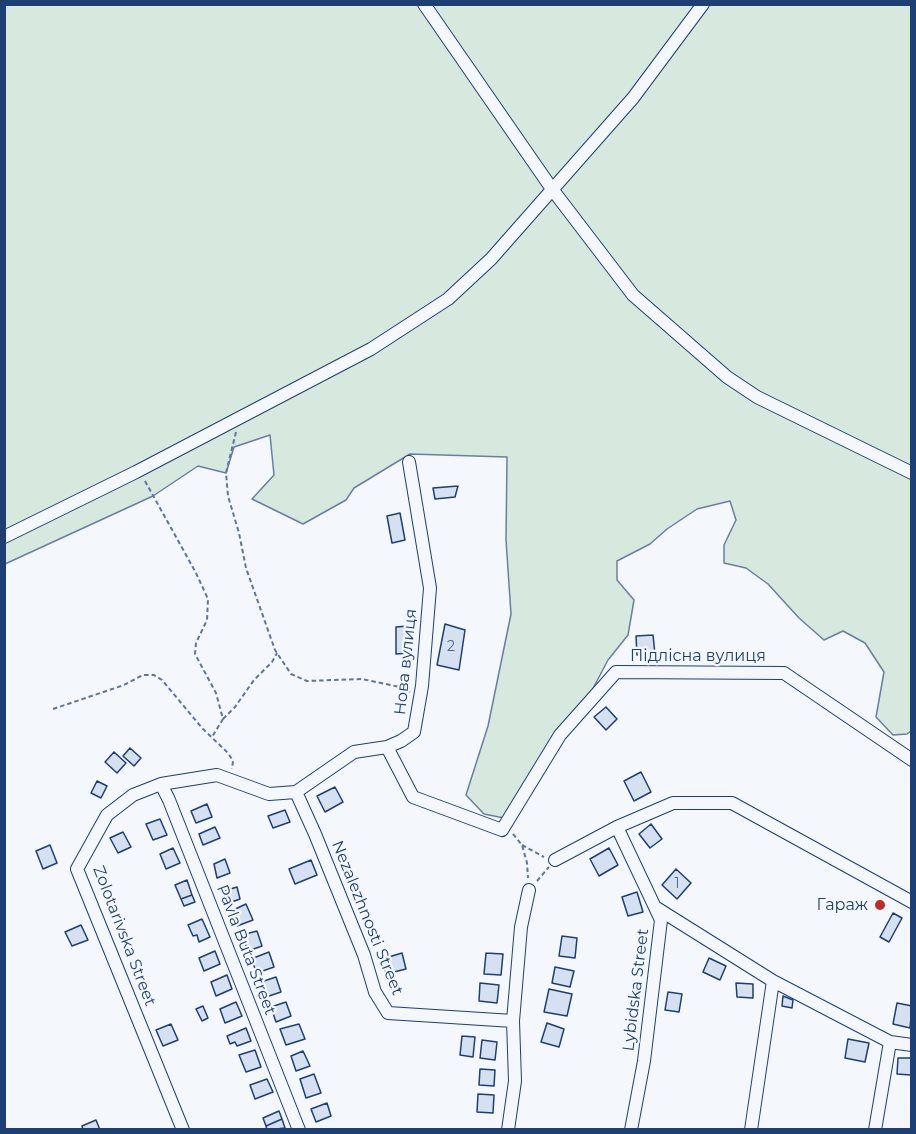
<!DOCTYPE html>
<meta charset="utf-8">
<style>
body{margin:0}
#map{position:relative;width:916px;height:1134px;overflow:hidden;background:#f4f7fb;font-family:Montserrat,sans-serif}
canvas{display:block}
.frame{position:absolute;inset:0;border:6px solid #1d3f73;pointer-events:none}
</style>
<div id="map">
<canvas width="916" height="1134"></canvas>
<div class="frame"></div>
</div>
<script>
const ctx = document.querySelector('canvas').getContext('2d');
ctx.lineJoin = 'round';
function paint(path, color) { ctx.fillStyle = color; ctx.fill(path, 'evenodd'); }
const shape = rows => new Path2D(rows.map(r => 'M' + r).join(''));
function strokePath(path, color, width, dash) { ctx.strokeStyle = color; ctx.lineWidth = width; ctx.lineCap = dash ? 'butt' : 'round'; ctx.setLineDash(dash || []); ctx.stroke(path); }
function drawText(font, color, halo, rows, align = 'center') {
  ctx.font = font + ' Montserrat,sans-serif'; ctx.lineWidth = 4.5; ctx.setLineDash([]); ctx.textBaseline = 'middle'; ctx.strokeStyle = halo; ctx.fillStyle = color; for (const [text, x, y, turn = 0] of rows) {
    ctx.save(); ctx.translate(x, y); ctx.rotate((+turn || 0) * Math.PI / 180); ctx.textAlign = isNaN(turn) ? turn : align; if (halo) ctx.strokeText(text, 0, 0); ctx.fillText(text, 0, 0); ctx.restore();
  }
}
const green = shape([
 [4,5,911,5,911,731,907,734,893,735,876,717,884,672,865,643,843,631,824,640,799,618,768,584,746,568,724,563,724,545,736,520,730,501,697,509,667,529,650,544,617,561,617,580,634,600,628,635,608,660,589,696,514,820,484,814,466,795,488,726,511,614,506,540,507,457,410,454,354,488,346,500,303,524,252,499,274,475,270,435,234,447,226,473,198,466,153,496,5,564,4,5]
]);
paint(green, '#d7e8df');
strokePath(green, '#687fa3', 1.5);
const building = shape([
 [458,486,455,497,435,499,433,488,458,486],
 [400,513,405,540,392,543,387,516,400,513],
 [445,624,465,630,459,670,437,665,445,624],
 [408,626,409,653,396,654,396,627,408,626],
 [653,635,655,654,637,655,636,636,653,635],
 [606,707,617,719,606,730,594,717,606,707],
 [130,748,141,758,134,766,123,756,130,748],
 [114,752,126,763,117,773,105,762,114,752],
 [641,772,651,792,634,801,624,781,641,772],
 [97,781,107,786,101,798,91,793,97,781],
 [335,787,343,802,325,812,317,796,335,787],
 [207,804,212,817,196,823,191,811,207,804],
 [285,810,290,822,273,828,268,816,285,810],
 [160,819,167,835,153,840,146,824,160,819],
 [651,824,662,839,650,848,639,834,651,824],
 [215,827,220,838,203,845,199,834,215,827],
 [123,832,131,847,118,853,110,838,123,832],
 [50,845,57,863,43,869,36,851,50,845],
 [173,848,180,863,166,869,160,854,173,848],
 [609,848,618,865,599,876,590,859,609,848],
 [225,859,230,873,217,878,214,864,225,859],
 [311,860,317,875,295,884,289,869,311,860],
 [676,869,691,883,677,899,662,885,676,869],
 [187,880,192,895,181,899,175,885,187,880],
 [237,887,240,899,229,903,224,891,237,887],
 [637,892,643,912,628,916,622,897,637,892],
 [192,895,195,902,184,906,181,899,192,895],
 [246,904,253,920,237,926,231,911,246,904],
 [893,913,902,918,889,942,880,937,893,913],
 [202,919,210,937,199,942,197,935,193,936,188,925,202,919],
 [81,925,88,940,72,946,65,932,81,925],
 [257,931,262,946,248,951,242,935,257,931],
 [562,936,577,938,575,958,559,956,562,936],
 [215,951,220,964,204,971,199,958,215,951],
 [269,952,274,967,257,973,251,959,269,952],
 [402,953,406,969,386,974,382,959,402,953],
 [486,953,503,954,501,975,484,974,486,953],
 [709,958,726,966,720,980,703,972,709,958],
 [555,967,574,971,570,987,552,983,555,967],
 [227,975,232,989,216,996,211,982,227,975],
 [276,977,281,992,266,997,261,982,276,977],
 [480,983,499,985,497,1003,479,1001,480,983],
 [736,983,753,984,753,998,737,997,736,983],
 [549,989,572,994,567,1016,544,1012,549,989],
 [668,992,682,994,679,1012,665,1010,668,992],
 [783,996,793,1000,792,1008,782,1006,783,996],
 [236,1002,242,1016,225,1023,220,1009,236,1002],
 [286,1002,291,1016,276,1022,271,1007,286,1002],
 [897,1003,912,1006,910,1028,893,1024,897,1003],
 [203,1006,208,1018,202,1021,196,1009,203,1006],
 [547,1023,564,1029,559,1047,541,1042,547,1023],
 [171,1024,178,1040,163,1046,156,1030,171,1024],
 [299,1024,305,1039,286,1045,280,1029,299,1024],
 [246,1028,251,1041,237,1046,235,1042,230,1044,227,1036,246,1028],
 [462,1036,475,1037,473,1057,460,1055,462,1036],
 [848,1039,869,1043,865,1062,845,1058,848,1039],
 [482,1040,497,1042,495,1060,480,1058,482,1040],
 [255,1050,261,1067,246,1072,239,1055,255,1050],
 [303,1051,310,1066,296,1071,291,1056,303,1051],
 [898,1058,911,1058,911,1075,897,1074,898,1058],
 [480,1069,495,1070,494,1086,479,1085,480,1069],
 [314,1074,321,1093,306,1098,300,1079,314,1074],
 [267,1079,273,1092,255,1099,250,1085,267,1079],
 [478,1094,494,1095,493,1113,477,1112,478,1094],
 [327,1103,331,1116,316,1122,311,1109,327,1103],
 [279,1111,282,1119,266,1126,263,1118,279,1111],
 [282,1119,285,1128,267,1130,266,1126,282,1119],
 [96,1120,100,1130,83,1130,82,1126,96,1120]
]);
paint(building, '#d5e0f0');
strokePath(building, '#1d3f73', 1.5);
const minor = shape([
 [424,4,552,189,633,295,727,377,757,397,912,473],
 [4,537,136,472,371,349,448,299,491,259,633,98,703,4],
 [387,747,413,797,502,830,560,735,616,672,784,673,912,760],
 [161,784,169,800,299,1130],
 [296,792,354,752,387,747,401,741,414,732,422,686,430,588,409,462],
 [617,827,661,920,644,1061,631,1130],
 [555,860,617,827,673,803,732,803,912,902],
 [655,907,773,981,890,1042,875,1130],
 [890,1042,912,1045],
 [183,1130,77,869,107,815,133,795,161,784,217,775,269,794,296,792,315,834,364,955,375,992,388,1013,513,1021],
 [508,1130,515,1081,513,1021,521,927,529,890],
 [751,1130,773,981]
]);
strokePath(minor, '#1d3f73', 14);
strokePath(shape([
 [236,432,226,473,228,496,239,533,246,568,275,650,291,674,307,681,362,679,400,687,410,692],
 [145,481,196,573,208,599,207,620,196,643,195,654,216,693,223,719,212,737],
 [53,709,124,685,143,675,154,675,162,680,202,728,228,753,233,761,232,769],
 [223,719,235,707,254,680,272,662,277,653],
 [513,834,522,845,527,863,528,878],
 [522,845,544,857],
 [537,881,549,867]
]), '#5e769c', 2, [4.5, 3]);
strokePath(minor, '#f4f7fb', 12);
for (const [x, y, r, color] of [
 [880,905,6,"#c62828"]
]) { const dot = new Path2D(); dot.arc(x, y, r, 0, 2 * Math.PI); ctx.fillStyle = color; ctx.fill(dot); strokePath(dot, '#f4f7fb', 2); }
drawText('14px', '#4b6792', null, [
 ["2",451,647],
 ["1",677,884]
]);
drawText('16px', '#1d3f73', '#f4f7fb', [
 ["Підлісна вулиця",698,656],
 ["Нова вулиця",406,662,-84],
 ["Nezalezhnosti Street",367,918,68],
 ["Zolotarivska Street",124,936,69],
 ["Pavla Buta Street",246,950,69],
 ["Lybidska Street",636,990,-83]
]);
drawText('16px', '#1d3f73', '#f4f7fb', [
 ["Гараж",868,905]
], 'right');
</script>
